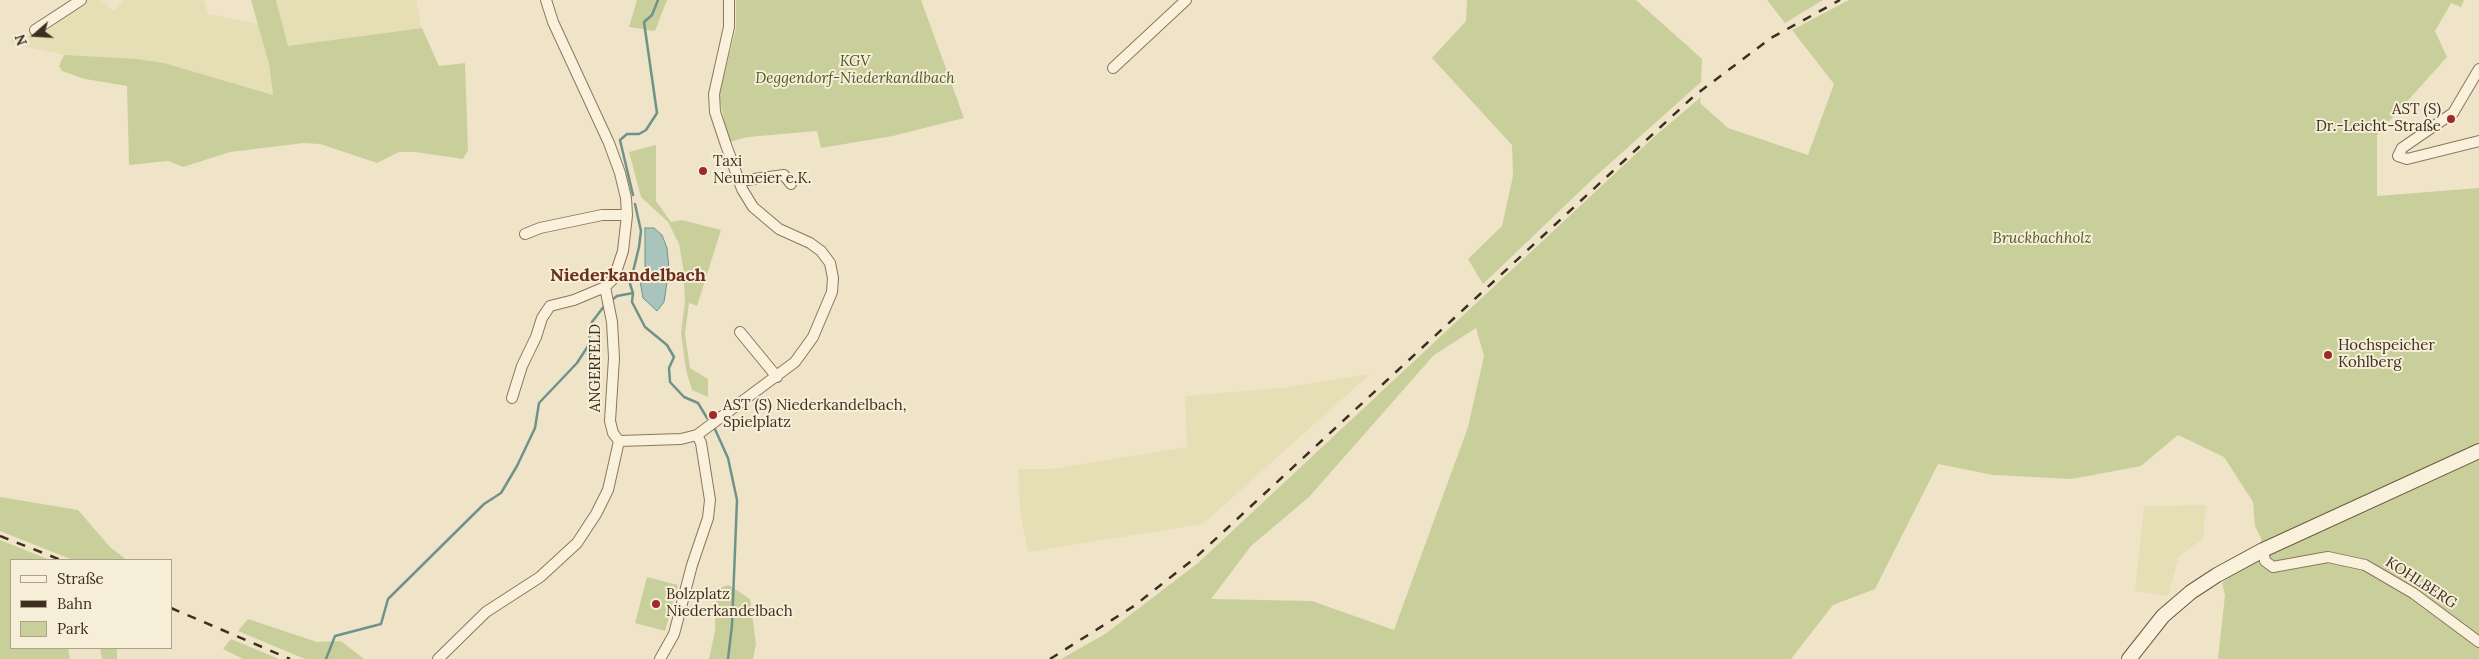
<!DOCTYPE html>
<meta charset="utf-8">
<style>
body{margin:0}
#map{position:relative;width:2479px;height:659px;overflow:hidden;background:#f0e4c8;font-family:Lora,serif}
canvas{display:block}
.legend{position:absolute;left:10px;top:559px;width:162px;height:90px;box-sizing:border-box;background:#f7eed8;border:1px solid #ada18e;margin:0;padding:6px 9px;list-style:none;font-size:15px;color:#3d2e20}
.legend li{display:flex;align-items:center;gap:10px;height:25px}
.legend b{width:25px;border:1px solid #ada18e}
.north{position:absolute;left:10px;top:10px;width:50px;height:50px;-webkit-text-stroke:4px #f7eed8;paint-order:stroke;rotate:251deg;font-size:14px;font-weight:700;line-height:20px;text-align:center;color:#3d2e20}
.north::after{content:'';display:block;margin:auto;width:18px;height:22px;background:#3d2e20;clip-path:polygon(50% 0,100% 100%,50% 72%,0 100%)}
</style>
<div id="map">
<canvas width="2479" height="659"></canvas>
<ul class="legend">
<li><b style="height:6px;background:#faf1dc"></b>Straße</li>
<li><b style="height:6px;background:#3d2e20"></b>Bahn</li>
<li><b style="height:14px;background:#c9cf9b"></b>Park</li>
</ul>
<div class="north">N</div>
</div>
<script>
const ctx = document.querySelector('canvas').getContext('2d');
ctx.lineJoin = 'round';
function paint(path, color) { ctx.fillStyle = color; ctx.fill(path, 'evenodd'); }
const shape = rows => new Path2D(rows.map(r => 'M' + r).join(''));
function strokePath(path, color, width, dash) { ctx.strokeStyle = color; ctx.lineWidth = width; ctx.lineCap = dash ? 'butt' : 'round'; ctx.setLineDash(dash || []); ctx.stroke(path); }
function drawText(font, color, halo, rows, align = 'center') {
  ctx.font = font + ' Lora,serif'; ctx.lineWidth = 4; ctx.setLineDash([]); ctx.textBaseline = 'middle'; ctx.strokeStyle = halo; ctx.fillStyle = color; for (const [text, x, y, turn = 0] of rows) {
    ctx.save(); ctx.translate(x, y); ctx.rotate((+turn || 0) * Math.PI / 180); ctx.textAlign = isNaN(turn) ? turn : align; if (halo) ctx.strokeText(text, 0, 0); ctx.fillText(text, 0, 0); ctx.restore();
  }
}
paint(shape([
 [86,0,101,0,113,11,124,0,204,0,208,14,260,24,269,64,273,95,163,63,137,59,67,56,11,43,10,40,27,36,53,24],
 [276,0,416,0,422,28,288,46],
 [1370,374,1203,524,1028,552,1020,512,1018,469,1051,469,1187,447,1185,396,1281,388],
 [2206,505,2203,539,2179,556,2168,596,2135,591,2144,506]
]), '#e6deb5');
paint(shape([
 [251,0,276,0,288,46,422,28,439,66,465,63,468,150,463,159,415,152,399,152,377,163,320,144,304,143,230,152,183,167,168,161,129,165,127,86,85,79,62,71,59,66,64,55,137,59,164,63,273,95,269,64],
 [637,0,667,0,655,31,629,27],
 [736,0,921,0,964,118,893,136,821,148,817,131,748,137,729,142,719,96,736,28],
 [1467,0,1636,0,1702,59,1701,82,1597,175,1483,284,1468,259,1502,226,1513,176,1512,145,1432,58,1466,21],
 [1767,0,1823,0,1785,23],
 [1849,0,2464,0,2461,7,2451,3,2435,31,2447,57,2377,135,2377,196,2479,188,2479,659,2218,659,2225,595,2222,583,2263,551,2261,538,2255,526,2253,502,2224,457,2178,435,2141,466,2072,479,1993,475,1938,464,1875,589,1833,605,1791,659,1061,659,1105,634,1198,563,1655,136,1701,97,1700,103,1728,128,1808,155,1834,84,1792,30],
 [1476,328,1484,356,1468,427,1394,630,1312,601,1211,599,1251,546,1309,497,1434,355],
 [656,145,656,201,671,222,682,220,721,230,697,306,689,303,685,334,690,368,708,379,708,397,692,390,686,370,681,333,685,301,683,267,679,244,668,222,641,197,629,152],
 [0,497,78,510,110,547,127,560,73,560,0,531],
 [0,540,50,560,11,560,11,648,68,648,70,659,0,659],
 [647,577,678,585,665,631,635,623],
 [729,585,750,599,756,644,753,659,709,659,715,631,716,589],
 [248,619,317,642,341,641,364,659,305,659,238,631],
 [231,639,279,659,243,659,223,649],
 [100,648,117,648,117,659,102,659]
]), '#c9cf9b');
const water = shape([
 [645,228,654,228,662,235,667,248,669,269,664,302,657,311,643,298,640,281,645,269,645,228]
]);
paint(water, '#a9c4bc');
strokePath(water, '#6f938a', 1);
strokePath(shape([
 [633,195,620,140,627,134,639,134,646,130,657,113,644,22,652,15,658,0],
 [635,204,641,231,639,247,630,284,633,293,632,302,645,327,667,345,674,357,669,368,670,382,684,397,698,403,707,418],
 [612,300,617,296,633,293],
 [714,427,728,458,737,500,732,625,728,659],
 [326,659,335,636,381,624,388,599,484,504,501,493,517,466,535,428,539,403,577,363,588,346,592,322,605,305]
]), '#6f938a', 2.5);
const street = shape([
 [35,30,81,0],
 [1113,68,1186,0],
 [2479,69,2453,113,2402,148,2398,156,2407,159,2479,141],
 [739,181,784,175,791,184],
 [525,234,540,228,602,215,627,215],
 [740,332,777,377],
 [512,398,522,366,536,337,542,318,550,306,574,300,605,287],
 [619,441,681,439,697,435,795,362,813,337,832,292,833,278,830,263,821,251,810,243,779,229,753,207,742,189,726,145,715,112,714,94,729,27,729,0],
 [2263,550,2265,561,2273,567,2328,557,2365,565,2413,593,2479,642],
 [438,659,486,612,540,577,577,543,596,514,608,490,619,441,613,433,610,421,614,358,612,322,605,287,614,278,623,251,627,215,626,198,620,173,609,143,553,22,546,0],
 [660,659,674,634,692,565,708,518,710,500,701,443,697,435]
]);
const secondary = shape([
 [2129,659,2163,616,2191,592,2217,575,2263,550,2479,451]
]);
strokePath(street, '#8d765c', 12);
strokePath(secondary, '#6f573f', 16);
strokePath(street, '#faf1dc', 10);
strokePath(secondary, '#faf1dc', 14);
strokePath(shape([
 [0,536,61,560],
 [171,608,290,659],
 [1050,659,1134,606,1195,558,1694,96,1771,38,1840,0]
]), '#3d2e20', 2.5, [9, 9]);
for (const [x, y, r, color] of [
 [2451,119,5,"#9e2a2b"],
 [703,171,5,"#9e2a2b"],
 [2328,355,5,"#9e2a2b"],
 [713,415,5,"#9e2a2b"],
 [656,604,5,"#9e2a2b"]
]) { const dot = new Path2D(); dot.arc(x, y, r, 0, 2 * Math.PI); ctx.fillStyle = color; ctx.fill(dot); strokePath(dot, '#f7eed8', 2); }
drawText('italic 15px', '#4d5a26', '#f7eed8', [
 ["KGV",855,62],
 ["Deggendorf-Niederkandlbach",855,79],
 ["Bruckbachholz",2042,239]
]);
drawText('15px', '#3d2e20', '#f7eed8', [
 ["AST (S)",2441,110,"right"],
 ["Dr.-Leicht-Straße",2441,127,"right"],
 ["Taxi",713,162],
 ["Neumeier e.K.",713,179],
 ["Hochspeicher",2338,346],
 ["Kohlberg",2338,363],
 ["AST (S) Niederkandelbach,",723,406],
 ["Spielplatz",723,423],
 ["Bolzplatz",666,595],
 ["Niederkandelbach",666,612]
], 'left');
drawText('15px', '#3d2e20', '#f7eed8', [
 ["ANGERFELD",596,368,-90],
 ["KOHLBERG",2421,583,33]
]);
drawText('bold 18px', '#6b2e1e', '#f7eed8', [
 ["Niederkandelbach",628,276]
]);
</script>
